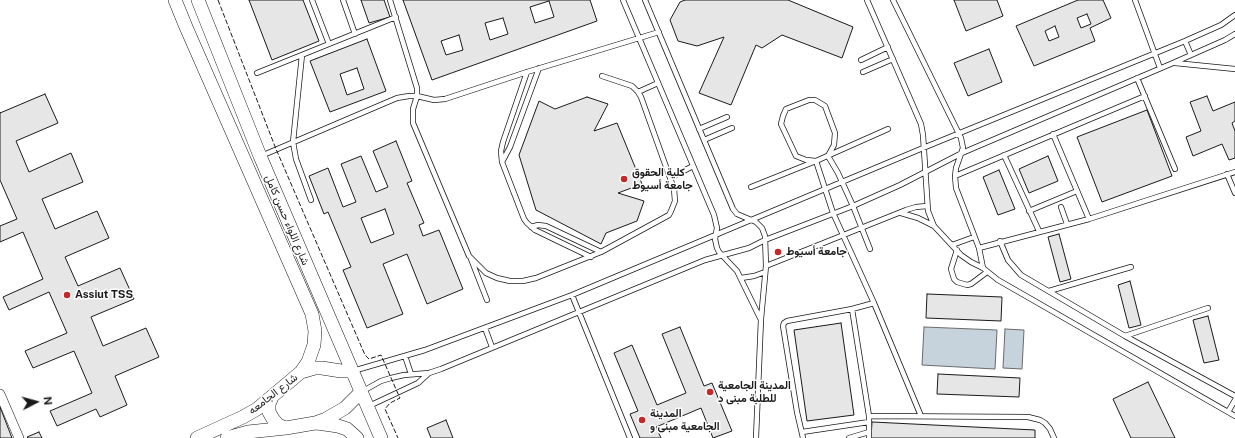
<!DOCTYPE html>
<meta charset="utf-8">
<style>
body{margin:0}
#map{position:relative;width:1235px;height:438px;overflow:hidden;background:#fff;font-family:"Public Sans",sans-serif}
canvas{display:block}
.north{position:absolute;left:16px;top:382px;width:40px;height:40px;-webkit-text-stroke:3px #fff;paint-order:stroke;rotate:84deg;font-size:11px;font-weight:700;line-height:16px;text-align:center;color:#1a1a1a}
.north::after{content:'';display:block;margin:auto;width:14px;height:18px;background:#1a1a1a;clip-path:polygon(50% 0,100% 100%,50% 72%,0 100%)}
</style>
<div id="map">
<canvas width="1235" height="438"></canvas>
<div class="north">N</div>
</div>
<script>
const ctx = document.querySelector('canvas').getContext('2d');
ctx.lineJoin = 'round';
function paint(path, color) { ctx.fillStyle = color; ctx.fill(path, 'evenodd'); }
const shape = rows => new Path2D(rows.map(r => 'M' + r).join(''));
function strokePath(path, color, width, dash) { ctx.strokeStyle = color; ctx.lineWidth = width; ctx.lineCap = dash ? 'butt' : 'round'; ctx.setLineDash(dash || []); ctx.stroke(path); }
function drawText(font, color, halo, rows, align = 'center') {
  ctx.font = font + ' "Public Sans",Vazirmatn,sans-serif'; ctx.lineWidth = 3; ctx.setLineDash([]); ctx.textBaseline = 'middle'; ctx.strokeStyle = halo; ctx.fillStyle = color; for (const [text, x, y, turn = 0] of rows) {
    ctx.save(); ctx.translate(x, y); ctx.rotate((+turn || 0) * Math.PI / 180); ctx.textAlign = isNaN(turn) ? turn : align; if (halo) ctx.strokeText(text, 0, 0); ctx.fillText(text, 0, 0); ctx.restore();
  }
}
const water = shape([
 [924,327,997,330,995,369,922,365,924,327],
 [1005,329,1024,330,1022,369,1003,368,1005,329]
]);
paint(water, '#c6d2dc');
strokePath(water, '#6a6a6a', 1);
const building = shape([
 [249,0,303,0,319,41,272,60,249,0],
 [361,0,384,0,390,17,369,23,361,0],
 [403,0,590,0,597,21,432,80,403,0],
 [549,1,554,17,535,23,530,7,549,1],
 [503,18,508,34,490,40,485,23,503,18],
 [459,35,463,50,446,55,441,41,459,35],
 [685,0,788,0,853,27,842,58,782,35,762,48,756,45,731,105,699,93,724,37,697,46,678,41,670,20,680,2,685,0],
 [954,0,997,0,1003,16,966,31,954,0],
 [1078,0,1103,0,1111,18,1090,28,1095,41,1034,66,1016,26,1078,0],
 [1087,14,1091,24,1081,28,1077,18,1087,14],
 [1055,26,1059,37,1049,41,1045,31,1055,26],
 [367,39,386,91,330,112,310,61,367,39],
 [357,68,364,89,347,95,340,74,357,68],
 [989,49,1002,82,968,96,954,63,989,49],
 [45,94,58,123,16,141,29,172,71,153,83,182,42,199,55,229,97,211,109,238,65,257,78,286,120,268,134,299,91,317,103,346,146,328,159,357,115,376,127,405,100,417,96,409,57,426,50,411,92,393,74,351,33,368,25,351,67,333,49,292,9,310,3,297,43,279,23,232,0,242,0,226,17,219,0,180,0,112,0,113,45,94],
 [1207,96,1213,111,1235,102,1235,121,1232,123,1235,131,1235,158,1229,160,1222,144,1193,156,1186,137,1201,131,1190,102,1207,96],
 [587,97,608,104,594,131,617,123,642,184,618,193,644,201,637,221,606,233,601,244,536,210,519,155,539,101,555,109,587,97],
 [1147,110,1172,176,1102,202,1077,137,1147,110],
 [396,141,412,181,407,183,424,223,419,225,423,236,439,230,463,289,427,304,407,254,383,264,403,314,367,328,343,270,351,267,328,212,324,214,309,176,328,168,343,207,356,202,341,164,361,156,376,192,388,187,373,151,396,141],
 [385,209,394,234,371,243,361,218,385,209],
 [1048,156,1058,181,1029,193,1019,169,1048,156],
 [999,170,1015,209,998,215,983,177,999,170],
 [1059,234,1071,279,1060,282,1048,237,1059,234],
 [1130,281,1141,325,1129,328,1118,285,1130,281],
 [927,294,1002,297,1001,321,926,318,927,294],
 [1208,316,1219,360,1204,363,1193,320,1208,316],
 [841,323,854,415,807,421,794,330,841,323],
 [680,327,704,386,712,383,732,431,713,438,701,408,656,427,661,438,640,438,630,414,638,411,614,353,632,345,657,405,686,393,662,334,680,327],
 [938,374,1020,378,1019,397,937,394,938,374],
 [1148,382,1175,438,1131,438,1113,399,1148,382],
 [0,407,12,438,0,438,0,407],
 [446,420,453,438,431,438,427,428,446,420],
 [872,422,1035,430,1035,438,871,438,872,422],
 [39,432,42,438,28,438,27,437,39,432]
]);
paint(building, '#e6e6e6');
strokePath(building, '#1a1a1a', 1);
const lane = shape([
 [312,0,329,44],
 [343,0,355,34],
 [390,0,417,88,417,96,413,109,413,123,469,256,486,273,497,278,510,281,523,281,536,278,601,252,669,215,671,211,675,201,674,189,641,97,638,92,632,86,602,76],
 [623,0,714,215,717,228,715,239,717,248,719,252,737,271,760,318],
 [645,0,733,209,737,214,756,222,762,228,765,236,766,266,761,319,756,438],
 [867,0,921,124,923,135,928,211,934,226,961,255,971,262,983,268,998,280,1235,416],
 [893,0,961,138,963,148,956,168,955,176,956,188,979,248,983,268],
 [1135,0,1160,68],
 [1185,41,1191,55],
 [302,55,293,142,296,159,311,200],
 [861,60,888,47],
 [1175,63,1235,69],
 [527,72,503,142,501,151,502,162,524,219,527,223,535,230,591,257],
 [863,72,893,59],
 [257,73,396,17],
 [1137,78,1175,169],
 [638,92,658,83],
 [699,129,727,117],
 [1053,134,1089,219],
 [704,140,732,128],
 [1004,155,1039,231],
 [261,156,397,98,409,96,417,96,434,100,445,99,527,72,659,32],
 [502,162,510,147,539,68],
 [1227,174,1235,193],
 [955,176,1145,96],
 [670,178,693,166],
 [751,187,816,161,888,129],
 [1061,207,1067,224],
 [1029,211,1077,191],
 [901,213,918,218,934,226],
 [531,227,538,225,546,226,601,252],
 [1000,241,1008,260,1021,275,1125,336,1235,396],
 [952,245,974,237],
 [979,248,1089,219,1235,172],
 [870,249,853,206,838,173,828,156,834,145,835,133,825,106,815,100,809,100,786,109,783,116,781,124,796,156,806,160,816,161,833,213,874,303,921,416],
 [957,250,951,269,954,279,957,282,967,285,971,284,987,272],
 [471,259,487,300],
 [766,266,906,210,916,207,927,206],
 [741,278,754,276,765,272],
 [1049,291,1131,267],
 [572,295,630,438],
 [852,309,869,416,869,438],
 [485,328,492,347],
 [1125,336,1208,308],
 [405,356,411,374],
 [353,371,425,350,572,295,923,148,1185,41,1221,25,1235,15],
 [363,391,381,381,391,378,404,375,429,373,441,369,705,260,749,248,765,240,853,206,900,185,962,153,1173,63,1225,40,1235,34],
 [369,406,418,383,429,373],
 [1228,412,1235,400],
 [869,416,1028,417,1040,420,1045,423,1050,429,1054,438],
 [802,432,869,422],
 [803,438,797,412,783,326,784,323,787,321,852,309,874,303],
 [849,438,869,432]
]);
const street = shape([
 [0,394,19,438]
]);
const secondary = shape([
 [175,0,186,27,312,314,315,331,314,345,308,362,301,372],
 [198,0,260,156,381,438],
 [272,397,269,404,269,412,273,419,278,425,286,428],
 [317,423,338,426,347,429,357,438],
 [197,438,243,417,257,409,301,372,315,368,322,368,341,371,352,371],
 [227,438,248,432,286,428,315,423,326,419,345,408,361,392]
]);
strokePath(lane, '#1a1a1a', 6);
strokePath(street, '#1a1a1a', 10);
strokePath(secondary, '#1a1a1a', 14);
strokePath(lane, '#fff', 4.5);
strokePath(street, '#fff', 9);
strokePath(secondary, '#fff', 13);
strokePath(shape([
 [218,0,276,149,365,355,369,359,381,355,399,396,400,398,390,403,385,409,398,438]
]), '#1a1a1a', 1, [5, 2]);
for (const [x, y, r, color] of [
 [624,179,4,"#c62828"],
 [778,252,4,"#c62828"],
 [67,295,4,"#c62828"],
 [710,392,4,"#c62828"],
 [642,420,4,"#c62828"]
]) { const dot = new Path2D(); dot.arc(x, y, r, 0, 2 * Math.PI); ctx.fillStyle = color; ctx.fill(dot); strokePath(dot, '#fff', 1.5); }
drawText('bold 11px', '#1a1a1a', '#fff', [
 ["كلية الحقوق",632,173],
 ["جامعة أسيوط",632,186],
 ["جامعة أسيوط",786,252],
 ["Assiut TSS",75,295],
 ["المدينة الجامعية",718,386],
 ["للطلبة مبنى د",718,399],
 ["المدينة",650,414],
 ["الجامعية مبنى و",650,427]
], 'left');
drawText('11px', '#1a1a1a', '#fff', [
 ["شارع اللواء حسن كامل",287,220,67],
 ["شارع الجامعه",273,394,-38]
]);
</script>
